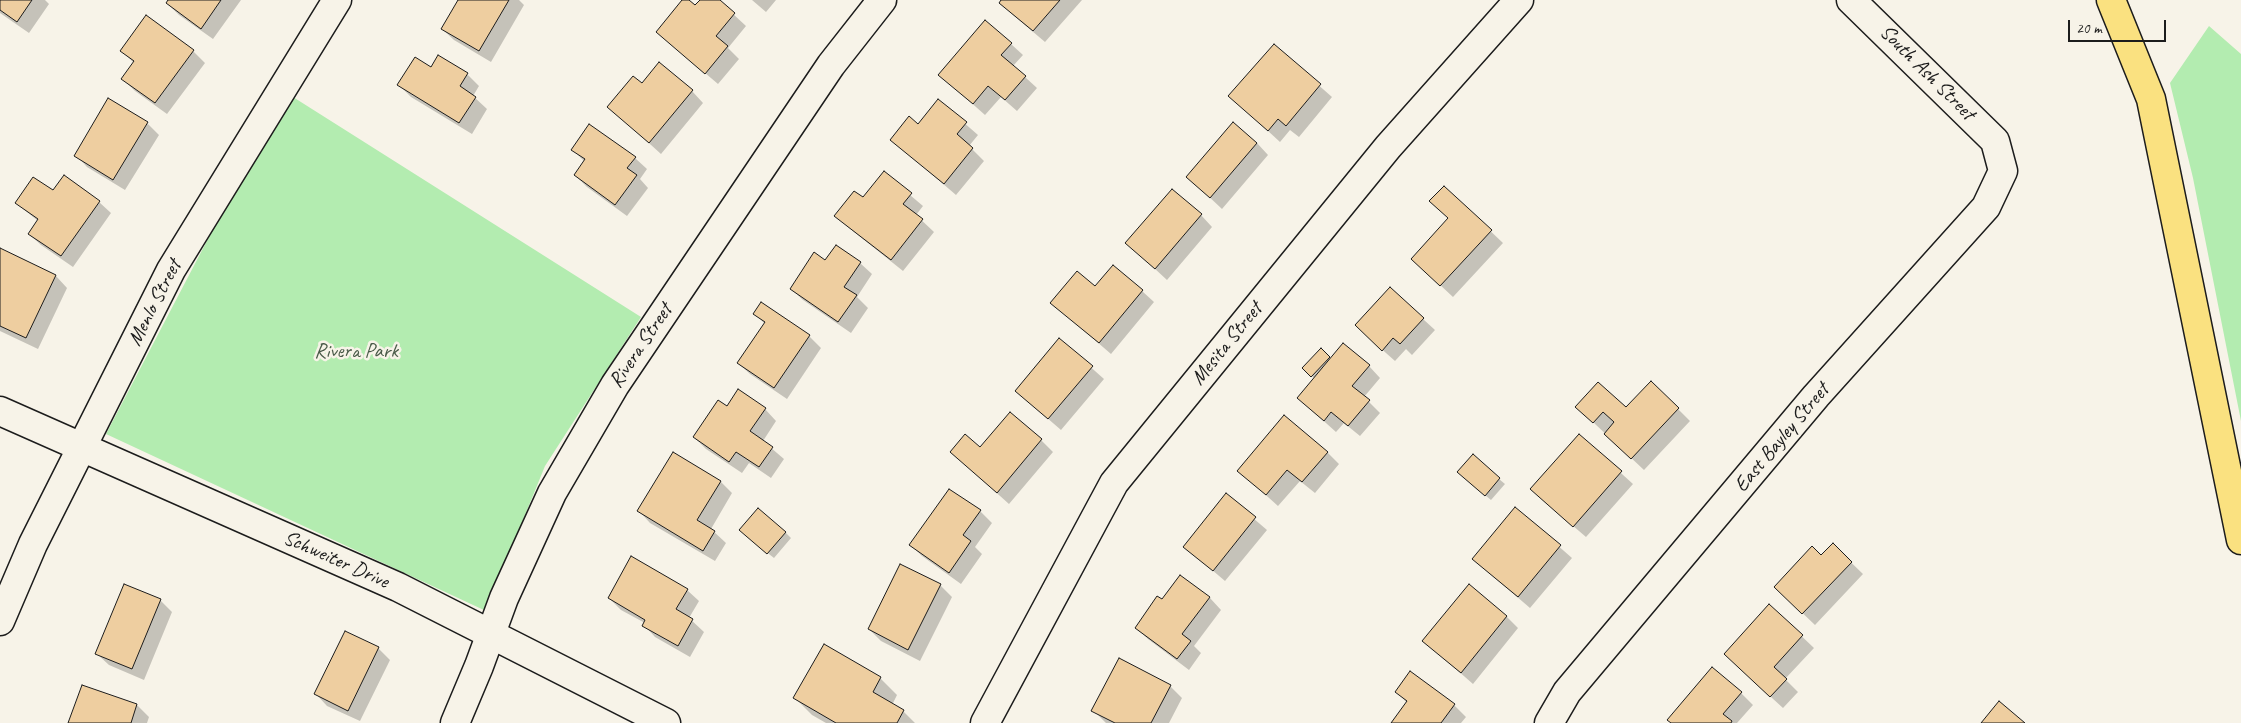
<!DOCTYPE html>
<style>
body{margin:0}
#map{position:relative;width:2241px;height:723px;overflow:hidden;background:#f7f3e8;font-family:Caveat,sans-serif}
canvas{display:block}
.scale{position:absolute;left:2068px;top:20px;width:98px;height:22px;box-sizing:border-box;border:2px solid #1c1c1c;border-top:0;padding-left:6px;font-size:15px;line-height:18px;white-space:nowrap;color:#1c1c1c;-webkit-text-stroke:4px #f7f3e8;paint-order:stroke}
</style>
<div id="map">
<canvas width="2241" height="723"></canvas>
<div class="scale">20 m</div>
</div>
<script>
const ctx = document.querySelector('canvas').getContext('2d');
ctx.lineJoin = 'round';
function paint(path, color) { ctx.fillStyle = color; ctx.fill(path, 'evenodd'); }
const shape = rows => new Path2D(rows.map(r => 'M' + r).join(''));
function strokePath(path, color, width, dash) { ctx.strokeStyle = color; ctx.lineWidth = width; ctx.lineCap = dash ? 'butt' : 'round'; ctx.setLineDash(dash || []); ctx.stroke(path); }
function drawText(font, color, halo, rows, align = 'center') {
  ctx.font = font + ' Caveat,sans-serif'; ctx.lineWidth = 5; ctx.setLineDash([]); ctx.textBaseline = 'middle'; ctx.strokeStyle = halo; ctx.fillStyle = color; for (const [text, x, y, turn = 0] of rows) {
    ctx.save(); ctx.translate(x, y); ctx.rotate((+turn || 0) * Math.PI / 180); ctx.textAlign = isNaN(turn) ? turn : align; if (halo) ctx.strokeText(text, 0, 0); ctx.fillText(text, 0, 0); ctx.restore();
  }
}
paint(shape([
 [2209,26,2241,54,2241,421,2193,178,2170,83],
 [293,97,641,317,545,466,486,611,106,434,222,212]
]), '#b3ecb0');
paint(shape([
 [0,0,45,0,49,4,29,33,0,13],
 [169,0,241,0,213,39,179,15,167,3],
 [459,0,519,0,524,5,491,62,454,40,442,29],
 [684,0,687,0,695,7,701,0,718,0,746,26,728,48,739,59,718,84,657,32],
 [752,0,776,0,766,12],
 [1003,0,1082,0,1045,42,1012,14,1001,2],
 [1011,44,1023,55,1013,66,1037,88,1017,111,1001,97,985,115,940,75],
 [1274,46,1332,97,1299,137,1290,130,1280,142,1230,96],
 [122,51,193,51,205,63,167,114,135,91,123,79,134,63],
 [431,69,467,74,479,86,473,96,487,109,472,134,411,97,399,85],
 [642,84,692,91,703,103,661,154,609,107],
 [939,101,978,135,969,146,984,161,956,195,892,140,918,125],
 [147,123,159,135,125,190,87,167,76,155],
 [1257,143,1268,155,1222,209,1188,177],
 [573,150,635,158,647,169,640,179,648,188,627,216,587,187,575,175,585,162],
 [884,173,923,206,916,215,934,232,903,271,848,227,836,216,864,199],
 [1444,187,1503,243,1453,297,1424,270,1449,218],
 [53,192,99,202,111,213,73,267,41,245,29,234,38,221,16,203],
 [1201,215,1212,227,1167,280,1127,243],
 [0,250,56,276,67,288,38,349,0,331],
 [826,262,860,263,872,274,857,297,868,308,851,333,803,300,791,289],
 [1096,288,1142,291,1154,302,1111,354,1052,303],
 [755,314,809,336,821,348,787,399,750,374,738,363,765,324],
 [1423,319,1435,330,1412,355,1406,349,1395,361,1368,337],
 [1059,339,1104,379,1061,430,1016,391],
 [1321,350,1331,360,1369,366,1380,378,1364,397,1380,413,1360,436,1344,423,1336,432,1298,398,1315,379,1304,368],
 [1577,407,1678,409,1690,421,1644,470],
 [727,408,765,409,776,421,763,441,784,459,771,478,749,463,742,473,706,449,694,437],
 [1579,435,1633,484,1586,537,1544,501],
 [1041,440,1053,452,1009,504,951,452],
 [1327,452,1339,464,1315,493,1300,481,1278,506,1239,471],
 [1464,478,1499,479,1505,484,1491,500],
 [721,482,732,493,711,529,726,543,715,561,650,523,639,511],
 [1226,495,1267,530,1225,581,1184,546],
 [1515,508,1572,558,1530,608,1473,559],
 [980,511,992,523,975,547,982,554,961,584,922,556,911,545],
 [785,532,791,538,774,558,746,536],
 [1833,545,1863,574,1815,625,1775,587,1821,556],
 [1180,576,1210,598,1221,610,1194,646,1201,653,1189,670,1148,639,1136,628,1162,601],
 [940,585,952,597,920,661,881,641,869,629],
 [687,590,699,601,689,618,704,632,690,657,655,637,644,625,645,623,621,610,609,598],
 [160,600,172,612,144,680,109,665,97,654],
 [1770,606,1814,648,1785,679,1798,692,1783,708,1737,666],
 [1506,616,1518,628,1473,684,1424,641],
 [378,648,390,660,360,721,327,706,316,694],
 [880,678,897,695,892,705,903,711,915,723,826,723,812,715,795,698],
 [1170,686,1182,698,1169,723,1106,723,1093,710],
 [82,687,137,705,149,717,147,723,70,723],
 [1397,692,1454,705,1466,717,1461,723,1393,723,1407,703],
 [1741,693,1753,705,1737,723,1672,723]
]), '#0003');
const building = shape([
 [0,0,32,0,17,22,0,10,0,0],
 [168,0,221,0,201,29,166,3,168,0],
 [458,0,509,0,479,51,441,29,458,0],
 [682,0,689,0,695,5,700,0,720,0,735,13,716,36,728,46,705,74,656,32,682,0],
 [1001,0,1060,0,1033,31,999,3,1001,0],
 [146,15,194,50,155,103,121,79,134,61,120,51,146,15],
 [985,20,1012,43,1001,55,1026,76,1005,100,988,86,973,104,938,75,985,20],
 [1274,44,1321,84,1286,126,1278,119,1268,131,1228,96,1274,44],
 [438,55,468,73,460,86,476,97,459,123,397,85,415,57,431,67,438,55],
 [659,62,693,90,649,143,607,107,633,76,642,83,659,62],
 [108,98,148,122,113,180,74,156,108,98],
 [938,99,967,122,957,134,973,148,944,184,890,140,909,116,918,124,938,99],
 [1233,122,1257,143,1210,198,1186,177,1233,122],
 [589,124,636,157,627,168,637,175,615,205,574,175,585,159,571,150,589,124],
 [884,171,912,193,903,204,923,219,891,260,834,216,854,191,863,197,884,171],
 [64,175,100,201,61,256,28,234,38,219,15,203,33,177,53,190,64,175],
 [1444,186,1492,230,1440,286,1411,259,1448,218,1429,201,1444,186],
 [1172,189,1202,214,1155,269,1125,243,1172,189],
 [836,245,861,262,844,287,857,295,838,322,790,289,814,252,825,260,836,245],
 [0,248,56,275,26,338,0,326,0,248],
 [1113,265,1143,290,1099,343,1050,303,1077,271,1095,286,1113,265],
 [1390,287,1424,318,1400,344,1393,338,1382,351,1355,325,1390,287],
 [761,302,810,335,774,388,737,363,765,322,753,314,761,302],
 [1059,338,1093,366,1048,419,1015,391,1059,338],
 [1343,343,1370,365,1352,386,1370,400,1348,426,1331,412,1324,421,1297,398,1343,343],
 [1321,348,1330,357,1311,377,1302,368,1321,348],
 [1651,381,1679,408,1631,459,1604,434,1614,422,1603,412,1593,423,1575,407,1598,382,1626,407,1651,381],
 [738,389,766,408,750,431,773,447,759,467,736,452,729,462,693,437,718,400,727,406,738,389],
 [1010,412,1042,439,997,493,950,452,965,434,980,447,1010,412],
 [1284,415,1328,452,1302,482,1287,470,1266,495,1237,471,1284,415],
 [1579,434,1622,471,1573,527,1530,489,1579,434],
 [673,452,721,481,697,520,715,531,703,551,637,511,673,452],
 [1473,454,1500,478,1485,496,1457,472,1473,454],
 [949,489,981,510,963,535,971,541,949,573,909,545,949,489],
 [1226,493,1256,517,1213,571,1183,547,1226,493],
 [1515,507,1561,545,1518,597,1472,559,1515,507],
 [758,508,786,532,767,554,739,530,758,508],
 [1833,543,1852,562,1802,614,1774,587,1812,546,1821,555,1833,543],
 [631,556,688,589,676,609,693,619,678,646,642,626,645,620,608,598,631,556],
 [900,564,941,584,908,650,868,629,900,564],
 [1180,575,1210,597,1182,634,1191,641,1177,659,1135,628,1157,596,1162,599,1180,575],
 [124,584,161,599,132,669,95,654,124,584],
 [1469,584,1507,616,1461,673,1422,641,1469,584],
 [1769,604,1803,635,1774,667,1787,679,1770,697,1724,654,1769,604],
 [345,631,379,647,348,711,314,694,345,631],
 [824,644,881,677,873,692,904,710,897,723,836,723,793,698,824,644],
 [1119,658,1171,685,1151,723,1115,723,1091,711,1119,658],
 [1712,667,1742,692,1723,714,1732,721,1731,723,1671,723,1667,720,1712,667],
 [1410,671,1455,704,1441,723,1391,723,1407,701,1395,692,1410,671],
 [82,685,137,704,131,723,68,723,82,685],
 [1999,701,2025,723,1981,723,1999,701]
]);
paint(building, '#eecea0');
strokePath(building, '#1c1c1c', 1);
const minor = shape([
 [0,411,398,587,666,723],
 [0,621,33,544,171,270,337,0],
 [455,723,479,666,504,598,552,493,615,385,831,65,882,0],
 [985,723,1114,483,1388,147,1519,0],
 [1549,723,1567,692,1816,396,1986,207,2003,171,1995,141,1851,0]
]);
const motorway = shape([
 [2111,0,2151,99,2241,540]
]);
strokePath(minor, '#1c1c1c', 31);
strokePath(motorway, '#1c1c1c', 31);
strokePath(minor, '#f7f3e8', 28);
strokePath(motorway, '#fae180', 28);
drawText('21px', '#1c1c1c', '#f7f3e8', [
 ["South Ash Street",1927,73,45],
 ["Menlo Street",155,303,-63],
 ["Mesita Street",1227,344,-51],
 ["Rivera Street",641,346,-56],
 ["East Bayley Street",1782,438,-50],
 ["Schweiter Drive",336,560,24]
]);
drawText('21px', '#495a48', '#f7f3e8', [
 ["Rivera Park",356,351]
]);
</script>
